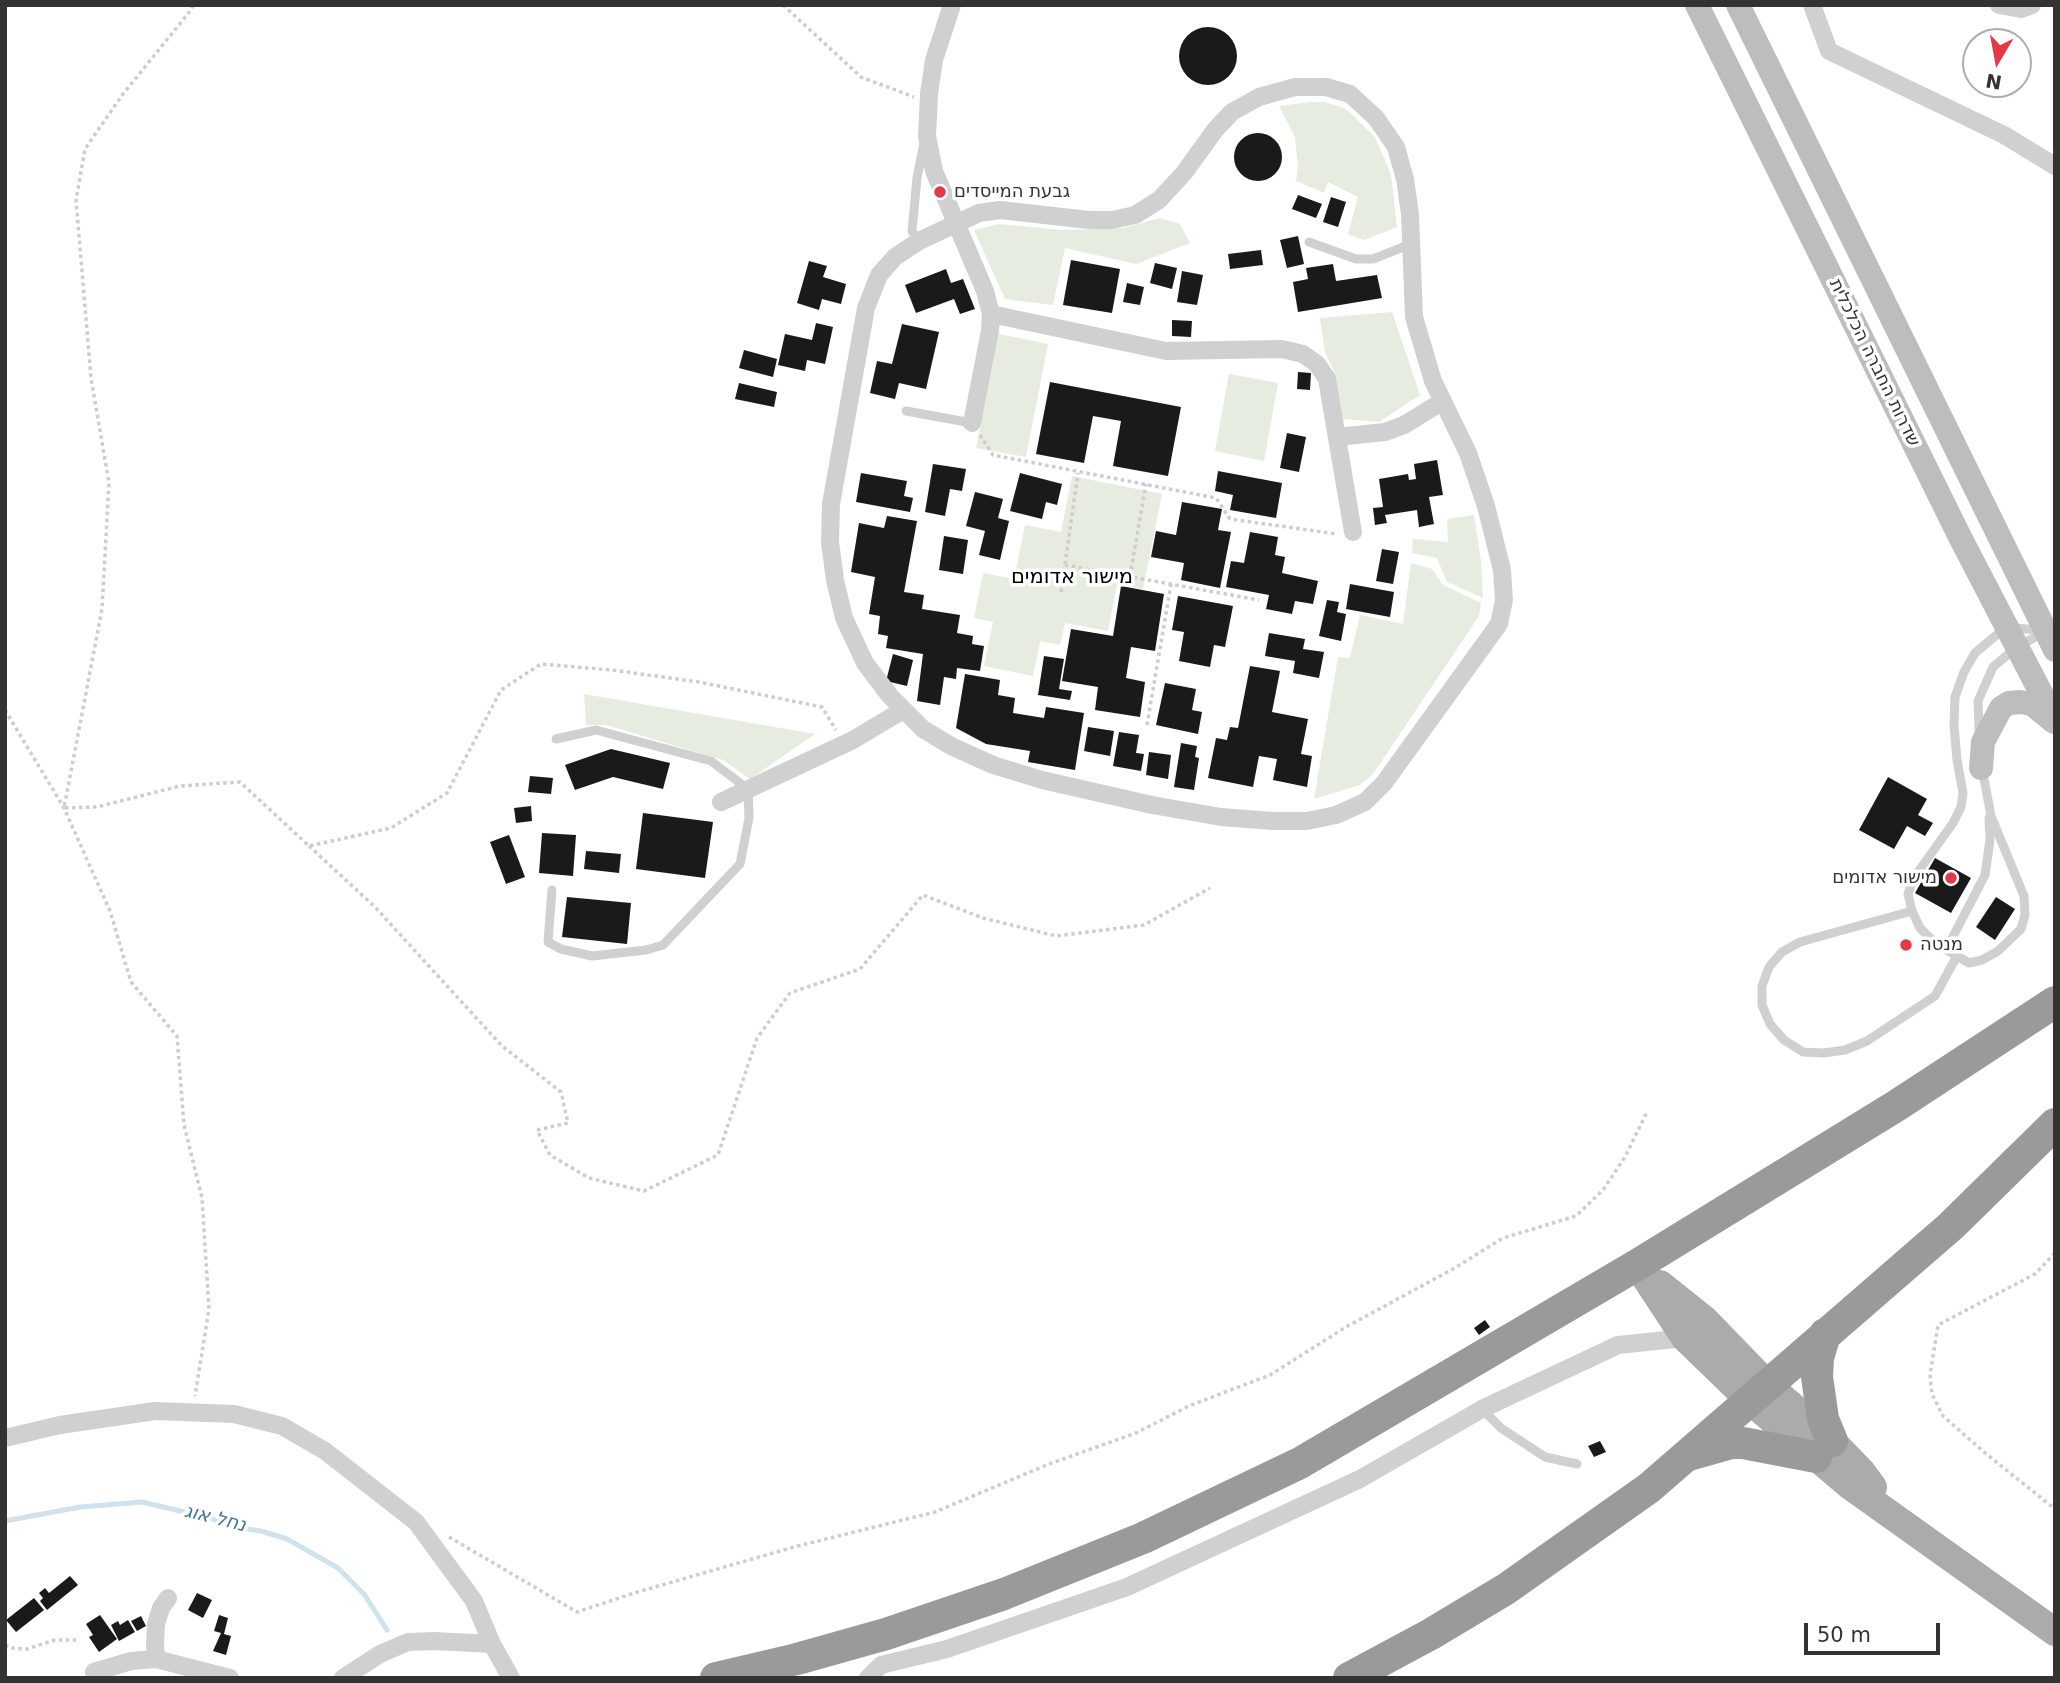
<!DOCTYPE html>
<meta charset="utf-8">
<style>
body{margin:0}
#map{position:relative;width:2060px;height:1683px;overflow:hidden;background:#fff;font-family:"DejaVu Sans",sans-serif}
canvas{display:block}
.frame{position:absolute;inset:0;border:7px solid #333;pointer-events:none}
.north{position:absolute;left:1962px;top:28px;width:70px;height:70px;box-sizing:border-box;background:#fff;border:2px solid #adadad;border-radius:50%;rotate:190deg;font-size:19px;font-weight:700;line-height:28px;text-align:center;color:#333}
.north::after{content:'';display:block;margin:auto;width:24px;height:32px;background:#e63946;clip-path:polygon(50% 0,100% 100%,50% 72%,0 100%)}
.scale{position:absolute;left:1804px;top:1623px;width:136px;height:32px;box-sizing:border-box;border:4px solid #333;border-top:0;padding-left:9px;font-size:21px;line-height:24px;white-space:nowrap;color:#333;-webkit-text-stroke:5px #fff;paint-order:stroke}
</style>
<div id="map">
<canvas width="2060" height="1683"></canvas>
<div class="frame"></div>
<div class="north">N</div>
<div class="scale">50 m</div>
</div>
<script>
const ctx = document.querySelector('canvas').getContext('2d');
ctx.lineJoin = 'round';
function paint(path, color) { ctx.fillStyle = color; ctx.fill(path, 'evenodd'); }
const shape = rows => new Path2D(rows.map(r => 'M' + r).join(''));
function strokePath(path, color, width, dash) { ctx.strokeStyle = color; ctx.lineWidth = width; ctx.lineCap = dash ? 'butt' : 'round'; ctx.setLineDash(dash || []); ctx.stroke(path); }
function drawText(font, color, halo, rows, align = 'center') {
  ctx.font = font + ' "DejaVu Sans",Heebo,sans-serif'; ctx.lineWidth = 7; ctx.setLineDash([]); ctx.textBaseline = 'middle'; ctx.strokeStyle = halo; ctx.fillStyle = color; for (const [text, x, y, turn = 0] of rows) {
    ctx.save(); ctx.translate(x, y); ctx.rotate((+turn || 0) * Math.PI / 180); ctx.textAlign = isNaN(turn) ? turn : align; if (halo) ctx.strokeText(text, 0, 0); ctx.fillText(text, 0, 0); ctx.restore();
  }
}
paint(shape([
 [1310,102,1325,102,1346,109,1375,137,1391,175,1397,227,1364,240,1348,234,1358,197,1328,182,1324,193,1296,181,1298,167,1295,137,1279,106],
 [1160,218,1180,224,1190,243,1136,264,1065,248,1053,305,1005,299,974,230,999,224,1062,230,1124,228],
 [1392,312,1420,395,1379,422,1343,419,1333,369,1325,353,1320,318],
 [999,334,1048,344,1026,457,976,448],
 [1229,374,1278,383,1264,461,1215,451],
 [1072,476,1162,494,1143,589,1117,585,1108,631,1065,623,1060,645,1040,641,1033,676,984,666,993,622,974,618,983,573,1014,579,1025,525,1061,532],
 [1474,515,1481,561,1483,598,1447,582,1437,558,1412,553,1413,539,1448,542,1447,519],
 [1411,563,1432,569,1443,585,1481,603,1479,616,1373,774,1360,785,1314,799,1338,657,1350,658,1360,615,1403,624],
 [584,694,815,734,750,779,723,760,606,725,586,725]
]), '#e6ecdf');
strokePath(shape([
 [5,1521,80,1507,142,1502,210,1518,233,1527,261,1531,287,1539,338,1568,364,1594,387,1630]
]), '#cfe2ee', 5);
paint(shape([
 '1179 56a29 29 0 1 1 58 0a29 29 0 1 1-58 0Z',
 '1234 157a24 24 0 1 1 48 0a24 24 0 1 1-48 0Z',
 [1298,195,1322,204,1316,218,1292,209],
 [1331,197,1346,202,1338,227,1323,222],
 [1298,236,1304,264,1287,268,1280,240],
 [1261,250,1263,265,1230,269,1228,254],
 [1071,260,1120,269,1112,313,1063,305],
 [809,261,827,266,823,277,846,284,841,304,822,299,819,310,797,303],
 [1155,263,1177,268,1172,289,1150,283],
 [1333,264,1336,281,1377,275,1382,298,1298,312,1293,282,1308,279,1306,268],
 [946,269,951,283,963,279,975,309,960,314,954,299,916,313,905,285],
 [1182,271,1203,275,1197,305,1177,302],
 [1127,283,1144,287,1140,305,1123,302],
 [1172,320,1192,321,1191,337,1172,336],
 [816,323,833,327,825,364,807,360,805,371,778,365,785,334,812,340],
 [902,324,939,332,926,389,899,383,895,399,870,393,877,361,892,364],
 [744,350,777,359,773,377,739,368],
 [1298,372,1311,373,1310,390,1297,389],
 [1050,382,1181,407,1168,476,1113,466,1121,421,1093,416,1084,463,1036,454],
 [739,383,777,392,774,407,735,399],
 [1287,433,1306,437,1299,472,1280,468],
 [1437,460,1443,495,1429,497,1434,524,1419,527,1417,510,1385,515,1387,523,1375,525,1373,508,1383,507,1379,479,1408,474,1409,480,1416,479,1414,464],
 [933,464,966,469,962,491,950,489,945,516,925,512],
 [1218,471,1282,483,1276,518,1230,510,1233,495,1215,491],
 [861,473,907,481,904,496,913,498,910,512,856,502],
 [1020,473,1062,484,1057,505,1046,502,1042,519,1010,511],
 [975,492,1003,499,998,518,1009,521,1000,560,979,555,985,531,966,526],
 [1182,502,1222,509,1218,530,1231,532,1220,588,1181,580,1184,563,1151,557,1156,531,1176,535],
 [887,516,917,521,904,592,924,595,922,609,960,615,957,633,973,636,972,644,984,646,980,671,957,668,956,679,944,677,940,705,917,701,923,654,886,648,888,636,878,634,880,616,869,614,875,577,851,572,859,523,884,528],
 [1250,532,1278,537,1275,555,1285,557,1282,573,1318,581,1313,604,1295,601,1292,614,1266,609,1269,595,1226,587,1231,561,1244,563],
 [944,536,968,540,963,574,939,570],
 [1382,549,1399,552,1393,584,1376,581],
 [1350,584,1394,592,1390,617,1346,609],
 [1121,586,1164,594,1155,651,1131,647,1126,678,1145,682,1140,717,1095,710,1098,687,1062,681,1071,629,1113,636],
 [1178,596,1233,606,1225,647,1214,645,1210,667,1179,661,1184,632,1172,630],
 [1327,600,1339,602,1337,612,1346,614,1341,641,1319,636],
 [1269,633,1305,639,1303,649,1324,652,1319,678,1293,673,1295,661,1265,656],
 [893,654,913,660,907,686,886,681],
 [1044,656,1064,659,1059,689,1072,691,1070,700,1038,695],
 [1250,666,1280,671,1272,712,1308,719,1301,754,1312,756,1307,787,1273,780,1277,759,1259,756,1253,787,1208,778,1216,738,1227,740,1230,727,1238,728],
 [965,674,1000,680,998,695,1015,698,1013,713,1044,718,1046,707,1084,713,1075,770,1028,762,1030,751,986,744,956,728],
 [1165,683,1196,689,1192,710,1202,712,1198,734,1156,725],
 [1088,727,1114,731,1110,756,1084,751],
 [1119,732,1139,735,1136,753,1144,754,1141,771,1113,766],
 [1181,743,1197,746,1195,757,1199,758,1194,790,1174,787],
 [611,749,670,763,663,789,613,777,575,790,565,765],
 [1149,752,1171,755,1168,779,1146,775],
 [530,776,553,778,551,794,528,792],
 [1888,777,1927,799,1918,815,1933,823,1925,836,1907,826,1894,849,1859,830],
 [531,806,532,821,516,823,514,808],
 [643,813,713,822,705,878,636,869],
 [542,833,576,835,573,876,539,873],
 [509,835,525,877,506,884,490,842],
 [586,851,621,854,619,873,584,869],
 [1935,858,1971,878,1951,913,1915,893],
 [567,897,631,903,627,944,562,937],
 [1996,897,2015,909,1995,940,1976,927],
 [1485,1320,1490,1327,1479,1335,1474,1328],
 [1600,1441,1606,1452,1594,1457,1588,1446],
 [70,1576,78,1585,47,1610,40,1601,43,1598,39,1593,45,1588,49,1593],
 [197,1593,212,1600,203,1618,188,1610],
 [34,1598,44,1610,16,1632,6,1620],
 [100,1615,117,1639,99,1652,89,1637,93,1635,86,1624],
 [219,1615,228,1618,224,1634,231,1636,226,1655,213,1651,221,1633,214,1631],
 [141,1616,146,1626,137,1631,131,1621],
 [128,1620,135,1632,119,1641,111,1625,118,1621,120,1625]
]), '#1a1a1a');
strokePath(shape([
 [193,5,191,10,123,94,85,149,76,200,91,378,109,483,102,609,64,808,97,807,180,786,240,782,309,846,391,828,447,793,501,690,541,664,612,670,699,682,822,707,836,730],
 [783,5,861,77,914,97],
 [980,435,993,455,1216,498,1230,519,1337,534],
 [1065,565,1259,600],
 [1130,576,1146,484],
 [1061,592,1078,473],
 [5,710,64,808,110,911,131,982,177,1036,184,1125,202,1198,209,1309,195,1396],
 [1147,725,1171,584],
 [309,846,374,906,502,1046,561,1092,568,1123,537,1130,550,1155,589,1178,644,1191,718,1155,757,1038,790,993,860,969,923,895,983,918,1056,936,1144,925,1210,888],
 [2055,1253,2035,1274,1938,1325,1930,1375,1932,1394,1943,1416,1985,1453,2055,1509],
 [449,1537,577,1612,634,1593,794,1547,935,1512,1049,1464,1136,1433,1189,1406,1270,1375,1346,1327,1453,1269,1503,1238,1576,1216,1603,1190,1625,1157,1647,1112],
 [5,1645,11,1648,27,1649,55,1640,78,1640]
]), '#cdcdcd', 3.5, [3.5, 3.5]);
strokePath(shape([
 [919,241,912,231,917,178,924,143],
 [1309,242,1356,259,1373,259,1411,244],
 [906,411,972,423],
 [2006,627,2046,631,2017,647,1993,667,1978,701,1980,757,1991,816,2024,896,2025,915,2021,929,1998,951,1982,960,1969,963,1935,943,1920,928,1912,911,1908,894,1913,879,1953,823,1961,807,1963,793,1957,760,1954,725,1955,697,1964,672,1975,653,2006,627],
 [552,890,548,942,561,949,592,956,646,950,663,945,740,864,749,818,748,789,711,761,596,730,556,739],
 [1912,911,1800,942,1782,952,1769,967,1762,986,1762,1005,1770,1024,1784,1040,1803,1052,1824,1053,1845,1050,1867,1041,1935,996,1957,956],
 [1946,950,1985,875,1990,840,1989,818],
 [1482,1409,1501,1428,1545,1457,1577,1464]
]), '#d0d0d0', 9);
strokePath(shape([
 [952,5,934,60,929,94,927,136,934,171,985,291,991,314,990,331,972,423],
 [1812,5,1829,51,2004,135,2055,166],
 [1999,5,2021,9,2032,5],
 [1295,87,1326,87,1350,94,1376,118,1396,147,1405,179,1410,214,1414,317,1433,381,1468,453,1486,506,1502,570,1504,600,1499,624,1384,783,1365,802,1336,815,1307,821,1273,821,1221,817,1152,805,1042,780,993,765,951,746,923,729,890,696,865,663,844,618,835,580,830,542,831,504,866,308,879,275,895,257,919,241,979,213,1000,210,1089,220,1112,220,1135,215,1159,200,1184,173,1215,130,1232,112,1259,97,1295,87],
 [991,314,1166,351,1282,349,1303,354,1317,364,1327,379,1353,532],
 [1337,437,1385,432,1404,425,1443,401],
 [721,802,853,740,903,710],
 [5,1438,60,1425,155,1411,234,1414,282,1426,325,1451,416,1522,474,1601,492,1644,511,1678],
 [156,1659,155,1643,156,1624,161,1608,168,1598],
 [94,1672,131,1661,156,1659,230,1678],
 [343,1678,380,1654,408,1642,434,1641,492,1644],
 [868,1678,881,1665,947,1649,1127,1587,1360,1479,1482,1409,1618,1345,1685,1338]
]), '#d0d0d0', 18);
strokePath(shape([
 [1697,5,1961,539,2055,720],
 [1738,5,2055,650],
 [1981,768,1983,742,2001,708,2009,703,2020,702,2032,704,2054,722]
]), '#bdbdbd', 24);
strokePath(shape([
 [1637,1265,1685,1338,1749,1400,1849,1485,2055,1632],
 [1660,1284,1705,1320,1767,1384,1832,1441,1862,1472,1873,1487]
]), '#ababab', 28);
strokePath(shape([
 [1825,1334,1818,1358,1817,1377,1823,1419,1832,1441],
 [1692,1454,1731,1443,1743,1443,1816,1457],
 [716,1678,797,1659,886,1634,1004,1594,1143,1538,1300,1463,1637,1265,1896,1106,2055,1002],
 [1349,1678,1431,1634,1506,1589,1649,1488,1951,1226,2055,1124]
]), '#9a9a9a', 32);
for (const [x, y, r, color] of [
 [940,192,7,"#e63946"],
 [1951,878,7,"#e63946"],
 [1906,945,7,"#e63946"]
]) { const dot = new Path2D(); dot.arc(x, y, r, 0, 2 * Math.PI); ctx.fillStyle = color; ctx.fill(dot); strokePath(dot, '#fff', 2.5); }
drawText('18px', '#333', '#fff', [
 ["גבעת המייסדים",954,192],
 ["מישור אדומים",1937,878,"right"],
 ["מנטה",1920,945]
], 'left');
drawText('18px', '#333', '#fff', [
 ["שדרות החברה הכלכלית",1874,363,64]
]);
drawText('italic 19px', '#3f7597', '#fff', [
 ["נחל אוג",215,1519,14]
]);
drawText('21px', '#000', '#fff', [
 ["מישור אדומים",1072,578]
]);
</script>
